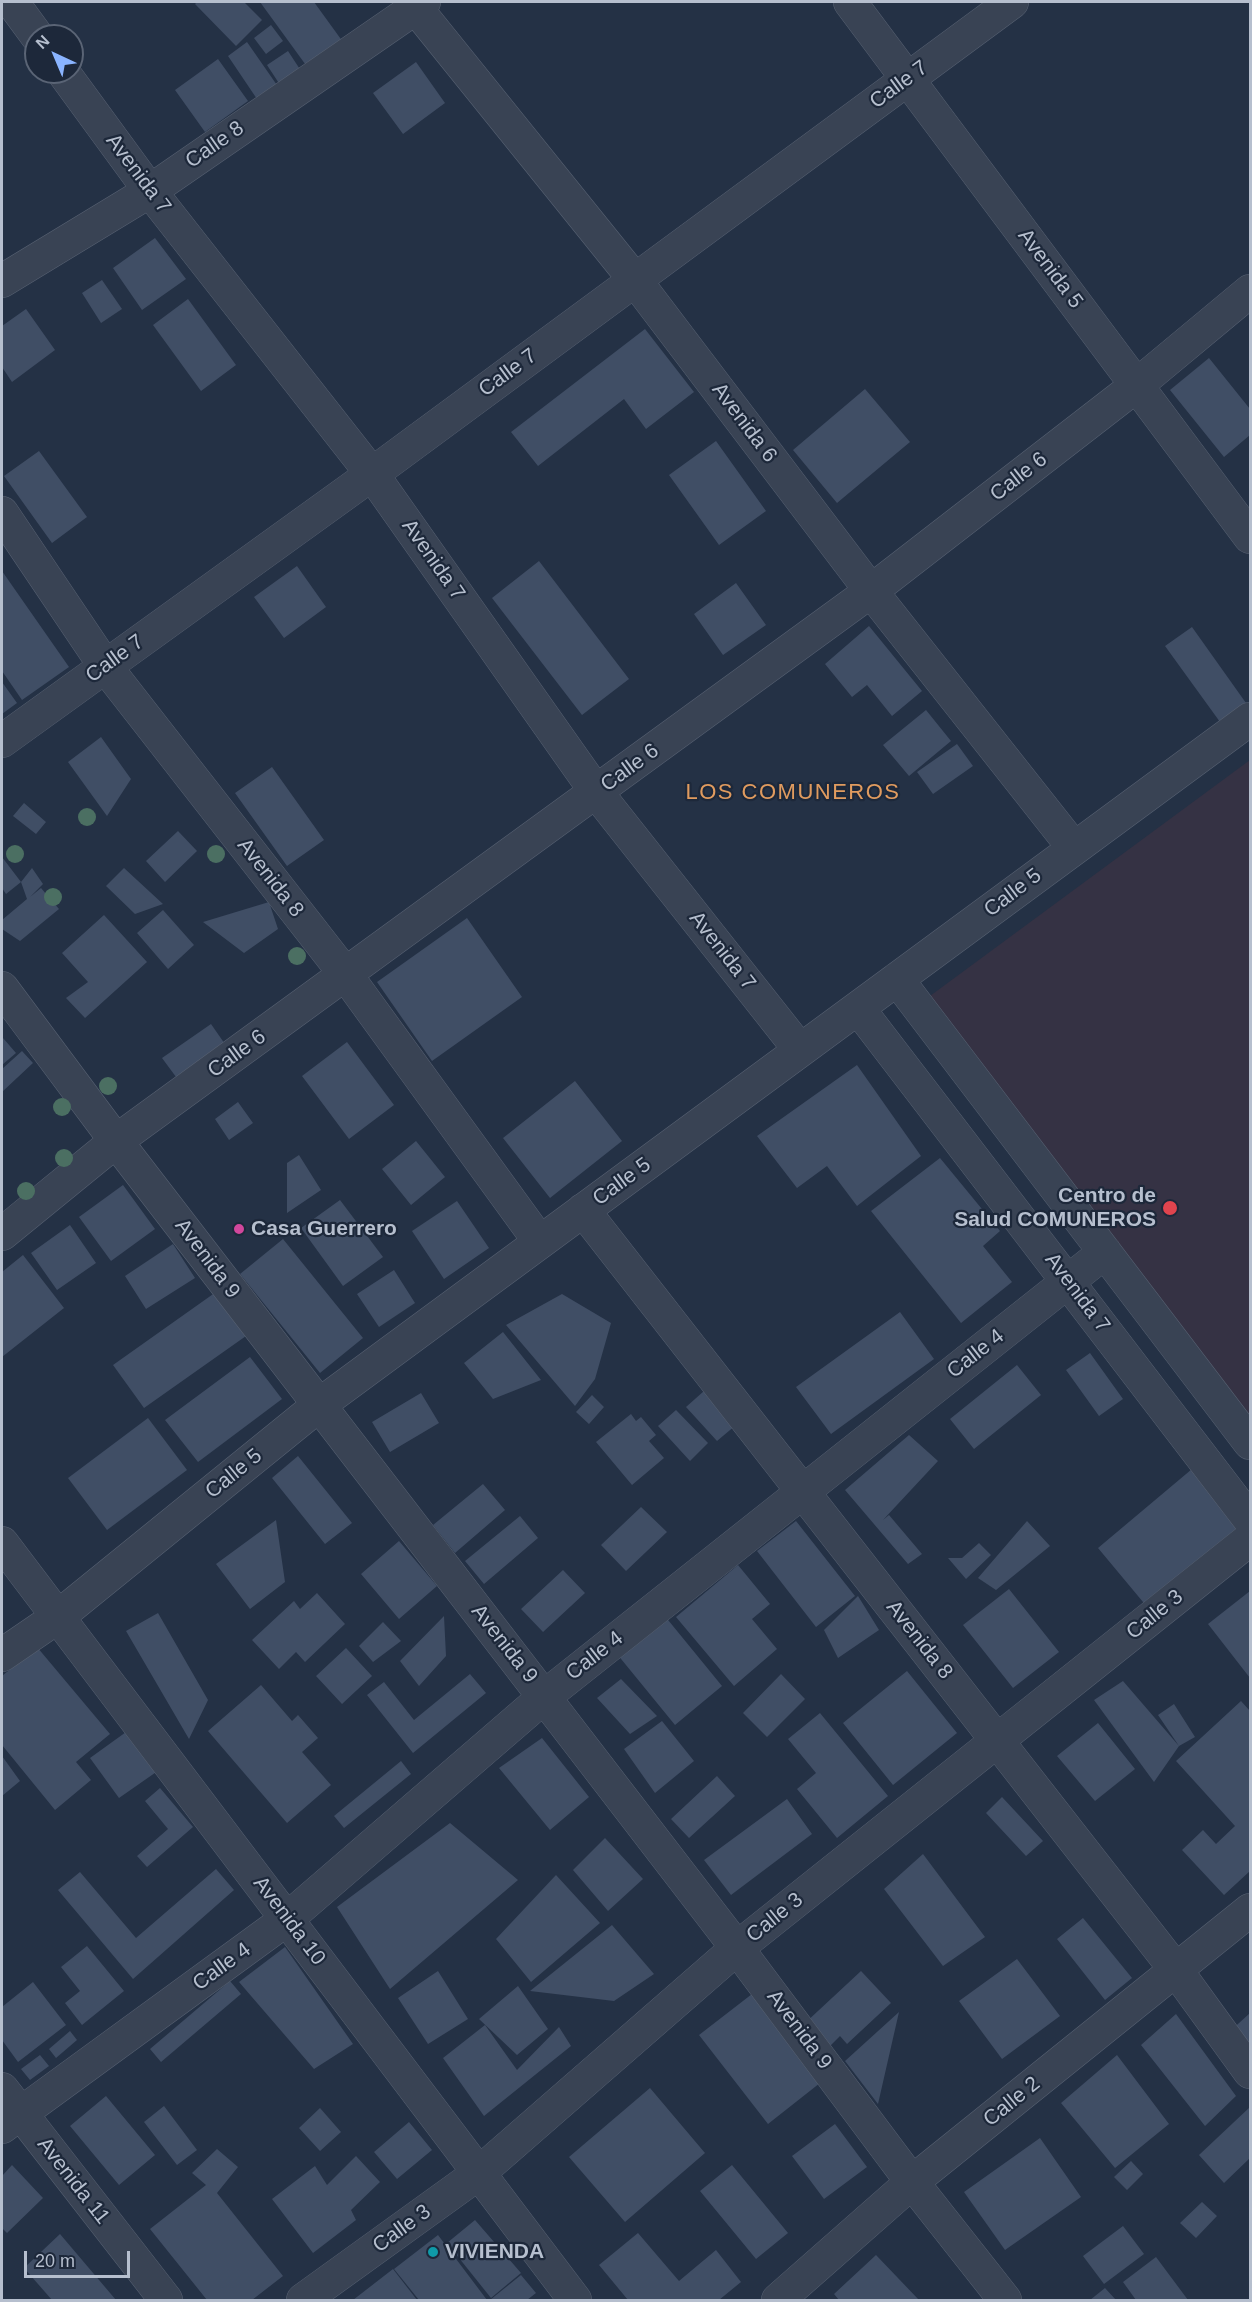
<!DOCTYPE html>
<style>
body{margin:0}
#map{position:relative;width:1252px;height:2302px;overflow:hidden;background:#243145;font-family:Arial,sans-serif}
canvas{display:block}
.frame{position:absolute;inset:0;border:3px solid #b6bfce;pointer-events:none}
.north{position:absolute;left:24px;top:24px;width:60px;height:60px;box-sizing:border-box;background:#1d283a;border:2px solid #5a6475;border-radius:50%;rotate:316deg;font-size:16px;font-weight:700;line-height:24px;text-align:center;color:#b6bfce}
.north::after{content:'';display:block;margin:auto;width:21px;height:27px;background:#8ab4ff;clip-path:polygon(50% 0,100% 100%,50% 72%,0 100%)}
.scale{position:absolute;left:24px;top:2251px;width:106px;height:27px;box-sizing:border-box;border:3px solid #b6bfce;border-top:0;padding-left:8px;font-size:18px;line-height:21px;white-space:nowrap;color:#b6bfce;-webkit-text-stroke:4px #1d283a;paint-order:stroke}
</style>
<div id="map">
<canvas width="1252" height="2302"></canvas>
<div class="frame"></div>
<div class="north">N</div>
<div class="scale">20 m</div>
</div>
<script>
const ctx = document.querySelector('canvas').getContext('2d');
ctx.lineJoin = 'round';
function paint(path, color) { ctx.fillStyle = color; ctx.fill(path, 'evenodd'); }
const shape = rows => new Path2D(rows.map(r => 'M' + r).join(''));
function strokePath(path, color, width, dash) { ctx.strokeStyle = color; ctx.lineWidth = width; ctx.lineCap = dash ? 'butt' : 'round'; ctx.setLineDash(dash || []); ctx.stroke(path); }
function drawText(font, color, halo, rows, align = 'center') {
  ctx.font = font + ' Arial,sans-serif'; ctx.lineWidth = 4.5; ctx.setLineDash([]); ctx.textBaseline = 'middle'; ctx.strokeStyle = halo; ctx.fillStyle = color; for (const [text, x, y, turn = 0] of rows) {
    ctx.save(); ctx.translate(x, y); ctx.rotate((+turn || 0) * Math.PI / 180); ctx.textAlign = isNaN(turn) ? turn : align; if (halo) ctx.strokeText(text, 0, 0); ctx.fillText(text, 0, 0); ctx.restore();
  }
}
paint(shape([
 [1250,760,1250,1420,930,996]
]), '#353244');
paint(shape([
 [197,2,244,2,262,20,236,46,195,4],
 [260,2,314,2,343,42,308,68],
 [271,25,283,41,266,54,254,38],
 [247,42,279,88,259,102,228,56],
 [288,51,307,80,286,94,267,65],
 [218,59,248,101,205,132,175,90],
 [416,62,445,103,403,134,373,93],
 [155,238,186,279,142,310,113,268],
 [102,280,122,309,101,323,82,293],
 [188,299,236,365,201,391,153,325],
 [26,309,55,350,12,382,2,367,2,326],
 [645,329,694,392,646,429,624,399,538,466,511,432],
 [1209,358,1250,409,1250,435,1224,457,1170,390],
 [865,389,910,442,837,503,793,450],
 [716,441,766,511,719,545,669,475],
 [39,451,87,517,52,543,4,476],
 [539,561,629,679,582,715,492,598],
 [297,566,326,607,284,638,254,597],
 [2,571,69,667,22,700,2,671],
 [736,583,766,625,723,655,694,614],
 [869,626,922,691,892,716,867,685,852,697,825,664],
 [1192,627,1246,703,1220,722,1165,646],
 [2,682,17,703,2,714],
 [926,710,951,741,909,776,883,745],
 [101,737,131,779,107,816,68,762],
 [957,744,973,766,933,794,917,772],
 [272,767,324,840,287,866,235,793],
 [24,803,46,822,36,834,13,816],
 [178,831,197,851,165,882,146,861],
 [2,857,21,882,32,868,43,884,30,897,41,888,59,909,20,941,2,929,2,920,27,899,21,882,6,894,2,888],
 [124,868,163,904,135,914,106,886],
 [269,902,278,929,244,953,203,922],
 [163,910,194,945,168,969,137,933],
 [104,915,147,962,85,1018,66,998,88,982,62,953],
 [467,918,522,997,432,1061,377,982],
 [211,1024,227,1047,179,1081,162,1058],
 [3,1038,16,1053,2,1065,2,1040],
 [347,1042,394,1105,349,1139,302,1076],
 [22,1051,33,1063,2,1092,2,1069],
 [857,1065,921,1156,857,1206,827,1166,797,1188,757,1136],
 [575,1081,622,1141,550,1198,503,1138],
 [238,1102,253,1123,229,1140,215,1119],
 [416,1141,445,1177,411,1205,382,1169],
 [299,1155,321,1190,287,1213,287,1163],
 [940,1158,1000,1231,983,1246,1012,1282,961,1323,871,1211],
 [123,1185,155,1229,111,1261,79,1217],
 [340,1200,383,1257,343,1286,301,1228],
 [457,1201,489,1248,444,1279,412,1231],
 [70,1225,96,1263,57,1290,31,1253],
 [283,1239,363,1338,320,1373,240,1274],
 [173,1244,195,1278,146,1309,125,1276],
 [23,1255,64,1308,2,1357,2,1272],
 [394,1270,415,1303,379,1327,357,1294],
 [216,1292,246,1336,144,1408,113,1365],
 [562,1294,611,1323,595,1379,575,1406,506,1325],
 [900,1312,934,1359,831,1434,796,1387],
 [503,1332,541,1380,493,1399,464,1363],
 [1090,1353,1123,1399,1099,1416,1066,1370],
 [250,1357,282,1399,198,1462,165,1420],
 [1017,1365,1041,1395,974,1449,950,1419],
 [704,1391,736,1425,717,1441,686,1407],
 [421,1393,439,1423,390,1452,372,1422],
 [592,1395,604,1407,589,1424,576,1412],
 [676,1410,708,1443,690,1461,658,1426],
 [631,1414,636,1421,641,1417,656,1435,649,1441,664,1458,632,1485,596,1442],
 [148,1418,187,1470,107,1530,68,1478],
 [909,1435,938,1461,883,1520,889,1515,922,1554,908,1564,845,1490],
 [298,1456,352,1523,325,1544,272,1478],
 [1192,1469,1242,1528,1148,1608,1098,1548],
 [483,1484,505,1510,455,1553,433,1525],
 [641,1507,667,1532,626,1571,601,1545],
 [520,1516,538,1538,484,1584,465,1561],
 [276,1520,285,1582,250,1609,216,1564],
 [796,1521,855,1596,816,1627,757,1551],
 [1027,1521,1050,1546,996,1590,978,1578],
 [399,1541,437,1586,399,1619,361,1574],
 [979,1543,991,1555,966,1579,948,1558,962,1558],
 [738,1565,770,1604,752,1619,777,1649,734,1686,676,1617],
 [563,1570,585,1593,543,1632,521,1609],
 [1009,1589,1059,1652,1013,1688,963,1625],
 [1250,1591,1250,1678,1208,1624],
 [317,1593,345,1624,305,1662,296,1652,279,1669,252,1640,294,1601,300,1609],
 [858,1596,879,1630,838,1658,824,1630],
 [158,1613,208,1700,189,1739,126,1631],
 [664,1615,722,1686,675,1725,617,1654],
 [444,1616,446,1656,419,1686,400,1661],
 [383,1622,401,1641,373,1662,359,1646],
 [37,1647,110,1734,76,1762,91,1780,55,1810,2,1745,2,1676],
 [346,1648,372,1676,342,1704,316,1676],
 [907,1671,957,1733,893,1785,843,1723],
 [470,1674,486,1693,413,1753,367,1695,384,1682,414,1720],
 [781,1674,805,1699,767,1737,743,1713],
 [621,1679,657,1716,630,1734,597,1698],
 [1123,1681,1179,1746,1158,1715,1174,1704,1195,1737,1179,1746,1154,1782,1094,1700],
 [261,1685,292,1721,298,1715,318,1738,302,1752,331,1785,287,1823,208,1731],
 [1241,1701,1250,1711,1250,1871,1224,1895,1182,1850,1203,1830,1216,1844,1235,1826,1176,1761],
 [820,1713,888,1796,837,1838,797,1789,816,1773,788,1739],
 [662,1721,694,1761,655,1793,624,1749],
 [1098,1723,1135,1769,1095,1801,1057,1756],
 [133,1727,162,1768,119,1798,90,1758],
 [542,1738,589,1797,550,1830,499,1768],
 [2,1756,20,1781,2,1796],
 [401,1761,411,1774,344,1828,334,1816],
 [717,1776,735,1796,689,1838,671,1819],
 [160,1788,193,1827,147,1867,137,1856,168,1829,145,1801],
 [1002,1797,1043,1841,1026,1856,986,1813],
 [787,1799,812,1834,731,1895,704,1860],
 [450,1823,518,1880,390,1989,337,1907],
 [605,1838,643,1879,608,1911,573,1870],
 [923,1854,985,1937,943,1966,884,1889],
 [216,1869,234,1890,133,1979,58,1890,80,1872,136,1938],
 [556,1875,600,1923,531,1982,496,1939],
 [1083,1918,1132,1978,1105,2000,1057,1939],
 [612,1925,654,1974,614,2001,530,1991],
 [87,1946,124,1991,82,2025,65,2003,80,1991,61,1967],
 [285,1947,353,2044,314,2069,239,1982],
 [1017,1959,1060,2016,1002,2059,959,2001],
 [438,1971,468,2019,428,2044,398,1998],
 [861,1971,891,2003,847,2044,840,2036,827,2049,804,2024],
 [230,1981,241,1994,161,2062,150,2049],
 [33,1982,66,2025,18,2062,2,2040,2,2007],
 [518,1986,548,2029,517,2055,479,2019],
 [752,1994,820,2083,768,2124,699,2035],
 [899,2012,878,2104,845,2061],
 [1250,2013,1250,2060,1227,2034],
 [1176,2014,1236,2096,1205,2126,1141,2045],
 [485,2025,517,2070,559,2027,571,2046,484,2116,443,2058],
 [70,2031,77,2040,56,2058,49,2049],
 [40,2055,49,2066,30,2080,21,2069],
 [1117,2055,1169,2124,1115,2168,1061,2103],
 [650,2088,705,2153,625,2222,569,2157],
 [106,2096,155,2155,119,2185,70,2126],
 [164,2106,197,2150,177,2165,144,2122],
 [1250,2107,1250,2158,1224,2183,1199,2155],
 [320,2108,341,2132,320,2151,299,2128],
 [409,2122,432,2150,397,2179,374,2152],
 [835,2124,867,2167,824,2199,792,2156],
 [1040,2138,1081,2197,1005,2250,964,2192],
 [217,2149,238,2167,217,2193,283,2276,252,2300,207,2300,150,2229,206,2185,192,2173],
 [356,2156,380,2182,351,2210,356,2220,313,2253,272,2199,315,2166,327,2185],
 [1131,2161,1143,2174,1127,2190,1114,2177],
 [12,2165,43,2198,7,2233,2,2228,2,2176],
 [732,2165,788,2233,756,2259,700,2191],
 [1202,2202,1217,2216,1196,2238,1180,2223],
 [475,2220,521,2273,491,2298,447,2243],
 [1123,2226,1144,2254,1104,2284,1083,2256],
 [638,2233,679,2281,716,2250,741,2282,719,2300,628,2300,599,2265],
 [60,2234,116,2300,52,2300,24,2268],
 [438,2235,487,2300,419,2300,394,2269],
 [876,2255,919,2300,839,2300,834,2294],
 [1156,2257,1188,2300,1136,2300,1123,2282],
 [393,2269,417,2300,353,2300],
 [521,2275,536,2293,527,2300,490,2300],
 [1105,2288,1116,2300,1090,2300]
]), '#404e65');
const minor = shape([
 [12,2,37,36],
 [411,2,635,280,871,591,1074,848],
 [850,2,1250,537],
 [63,72,150,191,372,474,597,793,800,1050],
 [2,281,150,191,424,2],
 [2,513,105,666,346,975,540,1242],
 [2,741,372,474,1012,2],
 [897,979,1250,1443],
 [2,988,116,1141,544,1697,737,1948,912,2182,1005,2300],
 [858,1008,1250,1520],
 [583,1210,1176,1970,1250,2072],
 [2,1234,116,1141,871,591,1137,385,1250,291],
 [2,1543,575,2300],
 [2,1655,59,1616,319,1405,1250,719],
 [2,2089,166,2300],
 [2,2127,287,1919,544,1697,1105,1252],
 [303,2300,479,2173,737,1948,1250,1539],
 [778,2300,912,2182,1250,1910]
]);
strokePath(minor, '#576172', 34);
strokePath(minor, '#394354', 33);
ctx.fillStyle = '#4b6f62';
for (const [x, y] of [
 [87,817],
 [15,854],
 [216,854],
 [53,897],
 [297,956],
 [108,1086],
 [62,1107],
 [64,1158],
 [26,1191]
]) { ctx.beginPath(); ctx.arc(x, y, 9, 0, 2 * Math.PI); ctx.fill(); }
for (const [x, y, r, color] of [
 [1170,1208,8,"#e0444e"],
 [239,1229,6,"#d1479c"],
 [433,2252,6,"#0f9aa8"]
]) { const dot = new Path2D(); dot.arc(x, y, r, 0, 2 * Math.PI); ctx.fillStyle = color; ctx.fill(dot); strokePath(dot, '#1d283a', 2); }
drawText('21px', '#b6bfce', '#1d283a', [
 ["Calle 7",899,85,-36],
 ["Calle 8",215,145,-35],
 ["Avenida 7",138,174,53],
 ["Avenida 5",1050,269,53],
 ["Calle 7",508,373,-36],
 ["Avenida 6",744,423,53],
 ["Calle 6",1019,477,-38],
 ["Avenida 7",433,560,55],
 ["Calle 7",115,659,-36],
 ["Calle 6",630,768,-36],
 ["Avenida 8",270,878,52],
 ["Calle 5",1013,893,-37],
 ["Avenida 7",722,951,52],
 ["Calle 6",237,1054,-36],
 ["Calle 5",622,1182,-36],
 ["Avenida 9",207,1259,53],
 ["Avenida 7",1077,1293,53],
 ["Calle 4",976,1354,-38],
 ["Calle 5",234,1474,-39],
 ["Calle 3",1155,1615,-39],
 ["Avenida 8",919,1640,52],
 ["Avenida 9",504,1644,52],
 ["Calle 4",595,1656,-38],
 ["Calle 3",775,1918,-39],
 ["Avenida 10",289,1921,53],
 ["Calle 4",222,1967,-36],
 ["Avenida 9",799,2030,53],
 ["Calle 2",1012,2102,-39],
 ["Avenida 11",73,2181,52],
 ["Calle 3",402,2229,-36]
]);
drawText('bold 21px', '#b6bfce', '#1d283a', [
 ["Centro de",1156,1196,"right"],
 ["Salud COMUNEROS",1156,1220,"right"],
 ["Casa Guerrero",251,1229],
 ["VIVIENDA",445,2252]
], 'left');
ctx.letterSpacing = '1.5px';
drawText('22px', '#e09b5f', '#1d283a', [
 ["LOS COMUNEROS",793,793]
]);
ctx.letterSpacing = '0px';
</script>
